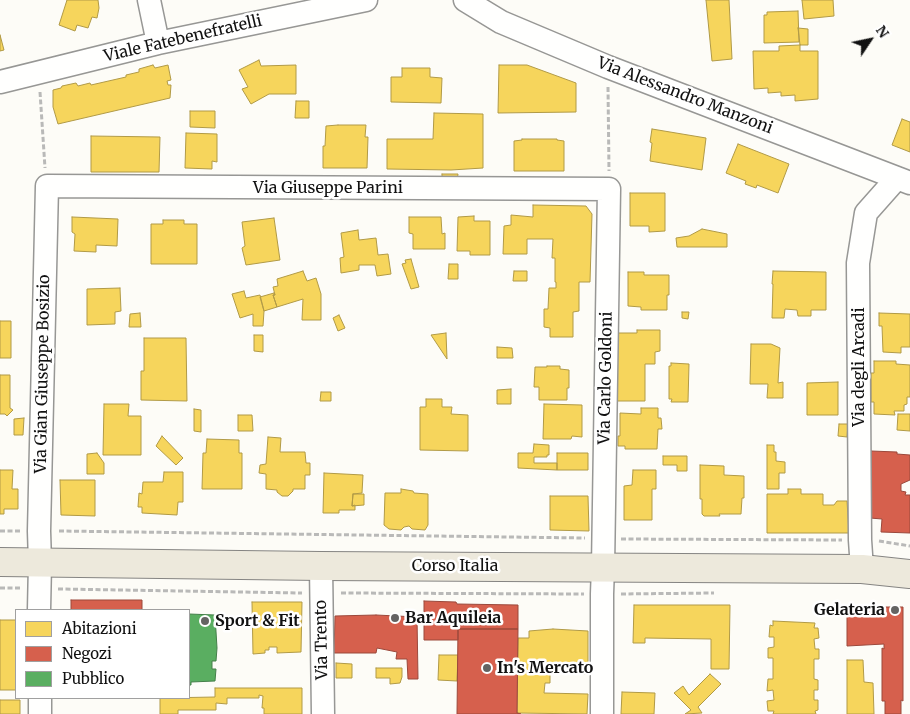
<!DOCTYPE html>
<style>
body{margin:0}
#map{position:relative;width:910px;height:714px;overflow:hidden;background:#fdfcf7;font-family:Merriweather,serif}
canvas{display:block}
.legend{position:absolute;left:15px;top:609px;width:175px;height:90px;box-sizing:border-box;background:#fff;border:1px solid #a0a0a0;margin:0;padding:6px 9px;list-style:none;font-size:15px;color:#111}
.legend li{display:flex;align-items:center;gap:10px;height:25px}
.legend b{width:25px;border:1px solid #a0a0a0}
.north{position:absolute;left:845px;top:15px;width:50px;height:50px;-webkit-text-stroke:4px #fff;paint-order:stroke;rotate:56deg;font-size:14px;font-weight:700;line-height:20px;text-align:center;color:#111}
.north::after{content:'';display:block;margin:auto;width:18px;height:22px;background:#111;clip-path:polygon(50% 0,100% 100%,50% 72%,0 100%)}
</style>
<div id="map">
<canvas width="910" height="714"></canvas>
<ul class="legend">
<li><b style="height:14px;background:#f6d55c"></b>Abitazioni</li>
<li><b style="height:14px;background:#d6604d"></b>Negozi</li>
<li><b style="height:14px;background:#5aae61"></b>Pubblico</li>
</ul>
<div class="north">N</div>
</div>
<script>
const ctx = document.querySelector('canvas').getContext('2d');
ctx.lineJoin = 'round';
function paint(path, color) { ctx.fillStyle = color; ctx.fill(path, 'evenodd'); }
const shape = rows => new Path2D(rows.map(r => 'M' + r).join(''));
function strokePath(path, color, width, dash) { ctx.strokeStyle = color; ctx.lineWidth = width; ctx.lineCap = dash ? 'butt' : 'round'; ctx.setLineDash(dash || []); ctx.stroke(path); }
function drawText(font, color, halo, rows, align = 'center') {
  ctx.font = font + ' Merriweather,serif'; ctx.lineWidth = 5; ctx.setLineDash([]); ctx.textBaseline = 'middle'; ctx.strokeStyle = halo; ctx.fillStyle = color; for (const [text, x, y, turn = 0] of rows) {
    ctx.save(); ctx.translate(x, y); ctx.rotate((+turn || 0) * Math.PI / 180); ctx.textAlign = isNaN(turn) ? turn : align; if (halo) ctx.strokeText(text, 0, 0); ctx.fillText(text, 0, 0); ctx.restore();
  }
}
const homes = shape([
 [67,0,98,0,99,8,97,18,92,17,88,28,77,25,75,31,59,25,67,0],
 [706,0,729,0,732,59,712,61,706,0],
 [802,0,833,0,834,16,804,19,802,0],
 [798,11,799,42,764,43,764,15,767,15,767,12,798,11],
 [798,28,808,29,808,45,800,45,798,28],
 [0,35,4,50,0,51,0,35],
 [800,45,800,51,818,51,818,99,795,101,795,95,781,96,781,92,768,93,768,88,754,89,753,51,779,51,779,46,800,45],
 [259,60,261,66,296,65,296,94,269,94,251,104,242,89,248,87,239,70,259,60],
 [153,65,155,68,168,65,171,80,167,81,168,85,171,85,170,98,58,124,53,107,53,90,61,88,62,86,76,83,78,86,90,83,91,85,126,77,126,75,139,72,139,69,153,65],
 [499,65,527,65,576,83,576,112,498,113,499,65],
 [402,68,430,68,430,77,442,78,441,103,391,102,391,77,402,77,402,68],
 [296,101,309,101,309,118,295,118,296,101],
 [190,111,215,111,215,128,190,127,190,111],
 [434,113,483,114,483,168,451,170,387,169,387,139,433,139,434,113],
 [902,119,910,122,910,152,892,145,902,119],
 [338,125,366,125,365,137,368,137,367,168,323,168,323,146,325,146,326,126,338,125],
 [652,129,706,138,702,170,650,161,652,143,650,142,652,129],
 [186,133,217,134,217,162,212,161,212,169,185,168,186,133],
 [91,136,160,137,159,172,91,172,91,136],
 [522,139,557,139,557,140,564,141,564,171,514,171,514,141,522,140,522,139],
 [738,144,789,164,778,193,757,185,756,188,745,184,746,181,726,173,738,144],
 [442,174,458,174,457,182,442,181,442,174],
 [630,193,665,193,665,231,649,232,649,226,630,226,630,193],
 [533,205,586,206,592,214,590,282,579,282,579,311,573,312,573,337,550,337,550,328,544,327,544,309,548,309,549,288,556,288,556,282,555,282,555,258,552,258,553,239,527,239,527,254,503,254,504,226,511,225,511,215,533,217,533,205],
 [474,216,474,221,490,221,490,255,470,255,470,251,457,251,458,217,474,216],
 [72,217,118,219,117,246,96,245,96,252,74,251,75,234,72,232,72,217],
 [409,217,441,217,442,234,445,233,445,249,413,249,413,234,409,233,409,217],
 [274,218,280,260,246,265,242,248,245,246,242,222,274,218],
 [163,220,184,220,184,224,197,224,197,264,151,264,151,224,163,224,163,220],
 [702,229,727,234,727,247,677,247,676,238,689,236,702,229],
 [358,230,359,240,376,238,378,255,388,254,391,274,377,276,375,265,359,265,359,270,341,273,340,258,344,257,341,233,358,230],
 [411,259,419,287,411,289,402,264,406,263,405,260,411,259],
 [449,264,458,264,458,279,448,279,449,264],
 [303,271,307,281,316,278,321,294,321,320,302,320,303,299,277,307,273,295,275,295,273,287,278,286,277,279,303,271],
 [514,271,527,271,527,281,513,281,514,271],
 [773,271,826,272,826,310,811,310,811,316,798,316,797,310,785,309,784,318,772,318,773,284,772,284,773,271],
 [628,272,644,272,644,275,669,275,669,295,667,295,667,310,641,310,641,307,628,306,628,272],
 [120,288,121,311,115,312,115,324,87,325,87,289,120,288],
 [244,291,246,298,260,295,264,311,263,326,253,326,253,314,240,318,232,294,244,291],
 [274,293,275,295,273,295,277,307,264,311,260,297,274,293],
 [682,312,689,312,688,319,682,318,682,312],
 [140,313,141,327,129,327,130,314,140,313],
 [879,313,910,314,910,347,901,347,901,353,883,352,882,326,879,326,879,313],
 [339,315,345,328,338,331,333,318,339,315],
 [0,321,11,321,11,358,0,358,0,321],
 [637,330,660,330,660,351,655,352,655,364,645,364,645,401,614,401,614,333,637,333,637,330],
 [446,333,447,359,431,335,446,333],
 [254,335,263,335,263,352,254,351,254,335],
 [144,338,186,338,187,401,141,400,141,371,144,371,144,338],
 [751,344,771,344,780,348,778,383,783,382,783,398,767,398,768,384,750,384,751,344],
 [497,347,512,348,513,358,497,358,497,347],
 [874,361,896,361,896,364,910,365,910,397,907,397,907,404,904,405,904,411,894,411,895,415,874,414,874,402,871,402,871,373,874,373,874,361],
 [671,363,689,364,688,402,671,402,672,399,669,399,669,366,671,366,671,363],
 [547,366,560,366,560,369,569,370,569,388,567,388,567,400,539,400,539,387,534,387,535,367,547,367,547,366],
 [0,375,10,375,10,408,13,410,7,416,5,414,0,414,0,375],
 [838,382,838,415,807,415,807,383,838,382],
 [511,389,511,404,497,404,497,390,511,389],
 [321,392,331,392,331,401,320,401,321,392],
 [426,399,442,399,442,407,452,407,451,414,468,415,468,451,420,450,420,407,426,407,426,399],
 [104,404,129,404,128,416,141,416,141,455,103,455,104,404],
 [544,404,582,405,582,437,572,436,571,439,543,439,544,404],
 [641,408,658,408,658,418,661,418,662,429,658,429,657,449,625,449,625,446,618,446,618,436,620,436,620,413,641,414,641,408],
 [194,409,201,410,201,432,194,431,194,409],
 [898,414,910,414,910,431,897,430,898,414],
 [238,415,252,415,253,431,238,431,238,415],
 [24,418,23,435,14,435,14,419,24,418],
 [839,424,848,424,847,437,838,436,839,424],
 [162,436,183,458,176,465,156,446,162,436],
 [268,437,281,438,280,452,305,452,306,463,310,463,310,475,305,475,305,489,293,489,293,491,288,496,282,496,277,492,277,490,266,489,266,474,259,473,260,465,266,464,268,437],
 [207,439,239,440,239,453,242,453,242,489,202,489,203,453,206,453,207,439],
 [534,444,549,445,549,455,547,455,547,457,534,457,534,463,557,463,557,470,518,468,518,453,533,453,534,444],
 [767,445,774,445,774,452,776,452,776,461,785,462,785,473,779,473,779,489,767,489,767,445],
 [97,453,104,463,104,474,87,474,87,454,97,453],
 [557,453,588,453,588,470,557,470,557,453],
 [663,456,687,456,687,471,677,471,677,465,663,465,663,456],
 [700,465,724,466,724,475,744,476,744,498,742,498,741,514,719,514,720,516,704,516,702,514,702,499,700,499,700,465],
 [0,470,13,470,12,489,18,489,18,509,4,509,4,514,0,514,0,470],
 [633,470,656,470,656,489,652,489,652,520,624,520,624,486,632,485,633,470],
 [164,472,183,472,183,502,178,502,177,515,142,513,142,507,138,507,139,493,142,494,143,482,163,482,164,472],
 [324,473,363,475,362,493,353,494,352,506,355,505,355,510,339,510,339,513,323,513,324,473],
 [60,480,95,480,95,516,61,515,60,480],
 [401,489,413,491,414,493,428,494,428,525,425,530,412,529,409,526,404,527,401,530,389,529,384,525,385,493,401,493,401,489],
 [788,489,801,489,801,494,823,494,823,505,834,505,837,501,847,501,849,533,767,533,767,494,788,494,788,489],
 [353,494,364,494,364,505,352,506,353,494],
 [550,496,588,496,589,531,550,530,550,496],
 [252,602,302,602,301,652,277,653,277,647,269,647,269,650,265,650,265,653,253,654,252,602],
 [634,605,730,605,729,669,711,669,711,639,645,638,645,643,633,643,634,605],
 [0,620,16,620,16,690,0,690,0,620],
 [773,621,815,623,814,628,818,628,819,638,814,639,815,649,819,649,819,659,814,659,814,679,818,680,818,690,814,690,814,700,818,700,818,710,815,711,816,714,773,714,774,711,768,711,767,701,774,700,773,690,767,691,768,679,773,679,773,658,768,658,768,648,774,647,774,637,769,637,770,625,773,626,773,621],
 [553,629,588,631,588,674,571,674,571,670,550,670,550,683,545,683,544,693,588,694,587,714,517,713,518,638,529,638,529,631,553,629],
 [439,655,458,655,457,681,438,680,439,655],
 [847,660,863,660,864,682,873,683,874,714,847,714,847,660],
 [336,663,352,664,352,678,336,678,336,663],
 [376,668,402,668,402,677,400,683,390,684,390,678,376,678,376,668],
 [710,674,721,684,698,707,702,713,685,714,691,710,674,693,683,686,689,695,710,674],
 [215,688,302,688,302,714,264,714,264,708,262,708,263,696,259,695,259,698,227,698,227,704,216,703,216,710,178,710,178,714,160,714,160,698,215,697,215,688],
 [622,692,655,693,654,714,621,714,622,692],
 [0,700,20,700,20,714,0,714,0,700]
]);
paint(homes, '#f6d55c');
strokePath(homes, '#b19a46', 1);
const shops = shape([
 [871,451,897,452,897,454,910,455,910,480,901,484,901,491,906,492,905,495,910,495,910,533,881,532,882,519,870,518,871,451],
 [71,600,142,600,142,610,71,610,71,600],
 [424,601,456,602,457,604,518,605,518,629,458,629,458,640,424,640,424,601],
 [847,607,903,607,903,701,901,700,901,714,885,714,885,701,882,701,882,648,884,649,884,644,847,646,847,607],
 [376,615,417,617,418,679,408,679,407,659,396,659,397,652,377,648,376,653,334,653,335,616,376,615],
 [458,629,518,629,517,713,521,714,457,714,458,629]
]);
paint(shops, '#d6604d');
strokePath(shops, '#9b483b', 1);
const public = shape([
 [189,614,215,615,217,648,216,661,212,661,212,669,216,669,215,681,191,682,191,685,189,685,189,614]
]);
paint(public, '#5aae61');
strokePath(public, '#447f49', 1);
const minor = shape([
 [149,0,158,43],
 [465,0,501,22,608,67,910,183],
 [0,82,158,43,366,0],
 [321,566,323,714],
 [862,569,860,540,858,263,866,213,897,178],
 [39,610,40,563,39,531,47,186,609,189,603,567,602,594,602,714],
 [40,698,40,714]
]);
const major = shape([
 [0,562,321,566,862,569,910,574]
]);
strokePath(minor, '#979795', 25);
strokePath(major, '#858482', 30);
strokePath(shape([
 [608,87,609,171],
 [40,92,45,168],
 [0,531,20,531],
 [59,531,585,538],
 [621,539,842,540],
 [879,541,910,546],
 [0,588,22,588],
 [58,589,302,593],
 [341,593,584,594],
 [621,594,714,593]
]), '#b9b9b8', 3, [5, 2.5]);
strokePath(minor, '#fffffe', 22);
strokePath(major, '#ede9dc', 28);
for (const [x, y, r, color] of [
 [895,610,5,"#646362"],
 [395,618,5,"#646362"],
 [205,621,5,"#646362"],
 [487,668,5,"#646362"]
]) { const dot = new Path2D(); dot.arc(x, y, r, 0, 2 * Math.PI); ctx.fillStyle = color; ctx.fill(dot); strokePath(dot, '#fff', 2); }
drawText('16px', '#111', '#fff', [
 ["Viale Fatebenefratelli",183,39,-13],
 ["Via Alessandro Manzoni",685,96,21],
 ["Via Giuseppe Parini",328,188],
 ["Via degli Arcadi",859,367,-90],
 ["Via Gian Giuseppe Bosizio",43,374,-89],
 ["Via Carlo Goldoni",606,378,-89],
 ["Corso Italia",455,566],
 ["Via Trento",322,640,-91]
]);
drawText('bold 16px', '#111', '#fff', [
 ["Gelateria",885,610,"right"],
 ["Bar Aquileia",405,618],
 ["Sport & Fit",215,621],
 ["In's Mercato",497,668]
], 'left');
</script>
